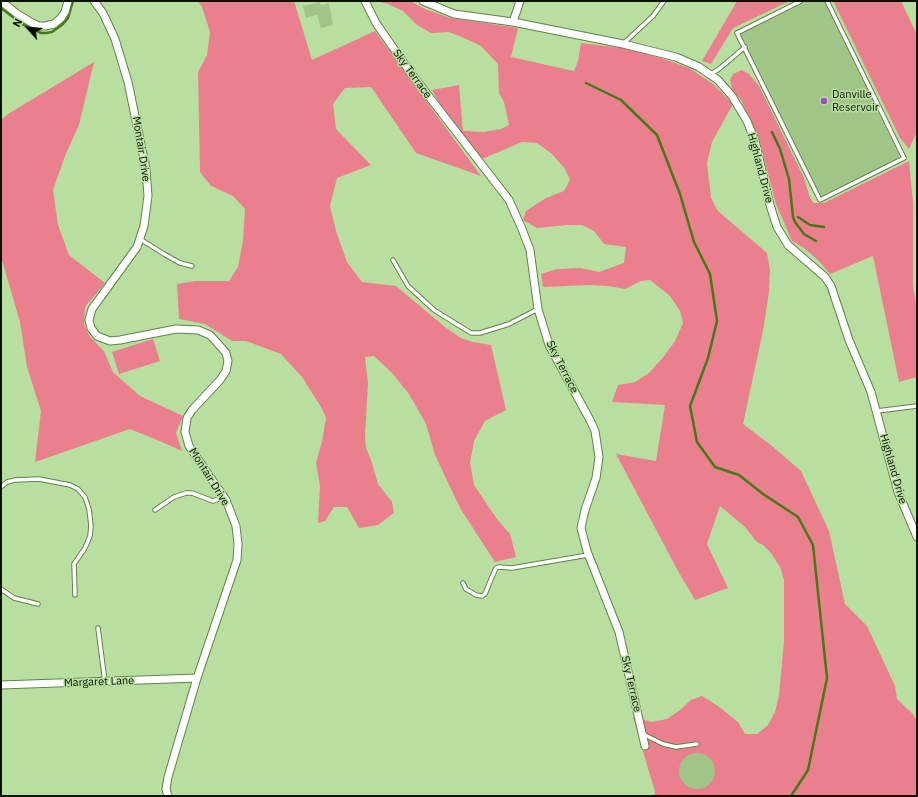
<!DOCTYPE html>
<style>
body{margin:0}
#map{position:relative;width:918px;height:797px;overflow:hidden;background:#b9dfa0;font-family:"IBM Plex Sans",sans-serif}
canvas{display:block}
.frame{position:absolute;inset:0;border:2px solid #071300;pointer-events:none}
.north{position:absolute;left:8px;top:8px;width:40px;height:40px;-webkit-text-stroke:3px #b9dfa0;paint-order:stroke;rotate:297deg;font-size:11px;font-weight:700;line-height:16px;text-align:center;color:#071300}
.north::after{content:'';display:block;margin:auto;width:14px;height:18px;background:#071300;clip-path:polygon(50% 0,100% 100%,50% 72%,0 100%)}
</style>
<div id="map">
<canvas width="918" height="797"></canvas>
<div class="frame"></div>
<div class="north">N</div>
</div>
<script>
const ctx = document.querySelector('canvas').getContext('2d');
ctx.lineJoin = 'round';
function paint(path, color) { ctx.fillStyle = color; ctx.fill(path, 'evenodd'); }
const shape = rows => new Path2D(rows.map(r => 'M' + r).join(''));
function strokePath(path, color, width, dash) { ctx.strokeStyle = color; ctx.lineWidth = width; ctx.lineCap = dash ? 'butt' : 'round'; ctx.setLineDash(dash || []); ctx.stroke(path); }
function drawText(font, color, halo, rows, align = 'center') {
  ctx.font = font + ' "IBM Plex Sans",sans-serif'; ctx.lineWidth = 3; ctx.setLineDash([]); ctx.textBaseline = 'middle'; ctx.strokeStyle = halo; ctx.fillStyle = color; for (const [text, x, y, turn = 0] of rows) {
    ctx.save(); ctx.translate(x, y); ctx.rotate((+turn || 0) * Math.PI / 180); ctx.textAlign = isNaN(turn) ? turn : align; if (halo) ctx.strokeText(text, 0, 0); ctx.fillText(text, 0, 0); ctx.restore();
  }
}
paint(shape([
 [198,1,294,1,312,60,375,31,481,176,416,153,371,87,345,88,333,104,336,129,371,165,337,178,330,206,336,231,347,262,362,282,396,286,445,327,461,338,473,342,491,345,506,410,485,421,474,441,470,463,474,485,497,519,510,534,516,557,495,562,460,508,435,455,426,424,409,394,392,373,374,356,365,357,368,383,365,435,366,448,371,460,378,484,392,502,394,513,378,525,359,528,347,507,334,507,325,521,318,523,320,486,316,463,322,441,326,418,321,407,302,377,281,354,246,341,232,341,205,324,179,319,177,284,195,281,229,281,238,267,243,240,245,209,233,196,211,186,200,172,198,72,207,55,210,32,202,7],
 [376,1,410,1,425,9,450,18,518,28,511,57,574,71,578,61,581,43,629,49,664,59,689,68,713,84,733,104,712,142,707,163,711,198,718,211,767,253,770,270,769,292,763,331,743,424,772,446,801,471,829,531,845,604,867,626,889,673,895,686,897,699,913,714,917,721,917,796,654,796,655,792,633,717,652,722,667,719,680,710,691,700,702,696,718,706,738,722,745,734,757,734,768,725,775,712,779,695,784,641,784,580,780,567,771,553,763,545,757,542,745,527,720,506,707,544,728,588,695,600,678,571,616,454,656,461,665,405,612,402,618,385,635,382,649,373,665,355,675,341,683,323,680,311,670,296,650,280,641,281,625,289,608,286,590,285,543,287,541,274,557,269,581,268,599,272,624,263,626,247,604,244,594,231,582,225,567,225,537,228,523,220,526,211,546,198,564,191,570,180,565,169,552,154,537,143,522,142,482,159,449,120,432,90,459,85,463,131,484,132,501,129,509,125,504,102,499,93,498,64,481,46,462,37,449,32,431,33,417,25,403,11,388,4],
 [737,1,790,1,733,28,711,64,702,61],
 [833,1,901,1,917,35,917,132,909,149,900,138],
 [94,62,79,125,65,156,53,190,58,225,69,255,105,283,85,307,84,324,90,337,104,351,113,372,140,396,183,416,176,433,182,451,155,439,130,429,35,462,41,411,27,367,20,322,1,257,1,120,8,114],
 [742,70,749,74,759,86,804,178,810,198,814,203,824,203,909,161,913,203,913,285,917,310,917,377,899,382,873,256,830,274,819,261,804,248,792,241,776,204,758,136,741,100,732,89,730,79,733,74],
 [153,339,160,361,119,374,112,352]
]), '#ea808d');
strokePath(shape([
 [1,8,22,24,41,33,46,33,52,32,63,24,68,18,73,1],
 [586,83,621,100,657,135,680,194,694,242,710,274,717,321,708,358,690,406,697,442,715,467,739,475,763,494,798,517,813,545,827,678,808,770,791,796],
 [772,132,780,149,789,179,793,217,795,222,804,234,816,241],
 [798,217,810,225,824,227]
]), '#477818', 2.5);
paint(shape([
 [808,1,824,1,900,157,821,196,741,34],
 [320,2,321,5,329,3,333,25,321,28,317,15,306,18,303,6],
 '679 771a18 18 0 1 1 36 0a18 18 0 1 1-36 0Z'
]), '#a1c587');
const service = shape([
 [801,1,737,33,820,200,904,158,827,1],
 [623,44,653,16,664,1],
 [711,74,719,69,745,47],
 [140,239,164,254,180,263,192,266],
 [393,260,408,286,434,310,471,333,480,333,509,324,538,309],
 [877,411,917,406],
 [1,487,7,482,15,480,39,479,70,485,78,489,85,497,89,509,91,526,90,536,85,548,74,564,75,595],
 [155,510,174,497,186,493,192,493,213,501,224,497],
 [463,583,466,589,476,595,482,596,485,594,492,577,496,568,499,567,512,568,588,555],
 [1,589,14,598,38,604],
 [98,628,105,682],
 [643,734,663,744,676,747,697,744]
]);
const minor = shape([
 [1,1,16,13,32,23,39,26,45,26,54,24,61,18,65,12,68,1],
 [94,1,103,13,115,39,128,82,146,169,148,196,144,226,137,247,92,309,89,320,91,328,97,336,110,341,120,340,176,329,198,330,210,335,219,345,226,353,228,361,226,371,220,380,192,410,187,418,185,432,189,446,226,500,236,526,238,544,237,560,197,678,168,777,166,789,168,796],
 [365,1,376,23,410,72,509,200,522,229,530,250,538,309,549,345,590,420,595,431,599,457,596,478,585,510,581,528,587,551,619,632,645,746],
 [423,1,454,14,513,22,623,44,676,57,699,67,718,80,732,96,747,121,755,141,770,205,777,227,788,245,825,277,831,286,849,340,871,392,898,492,917,537],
 [513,22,520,1],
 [1,685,197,678]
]);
strokePath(service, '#618349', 5.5);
strokePath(minor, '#618349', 9);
strokePath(service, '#fff', 3.5);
strokePath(minor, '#fff', 7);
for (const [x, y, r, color] of [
 [824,101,4,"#9b4fc0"]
]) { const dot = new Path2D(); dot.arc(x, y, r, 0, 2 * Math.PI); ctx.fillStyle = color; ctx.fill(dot); strokePath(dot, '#b9dfa0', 1.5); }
drawText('11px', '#071300', '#b9dfa0', [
 ["Sky Terrace",412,74,54],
 ["Montair Drive",141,149,81],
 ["Highland Drive",760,168,75],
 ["Sky Terrace",562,367,63],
 ["Highland Drive",893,469,74],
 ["Montair Drive",209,477,58],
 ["Margaret Lane",99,682,-2],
 ["Sky Terrace",631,684,77]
]);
drawText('11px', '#071300', '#b9dfa0', [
 ["Danville",832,95],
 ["Reservoir",832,108]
], 'left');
</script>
